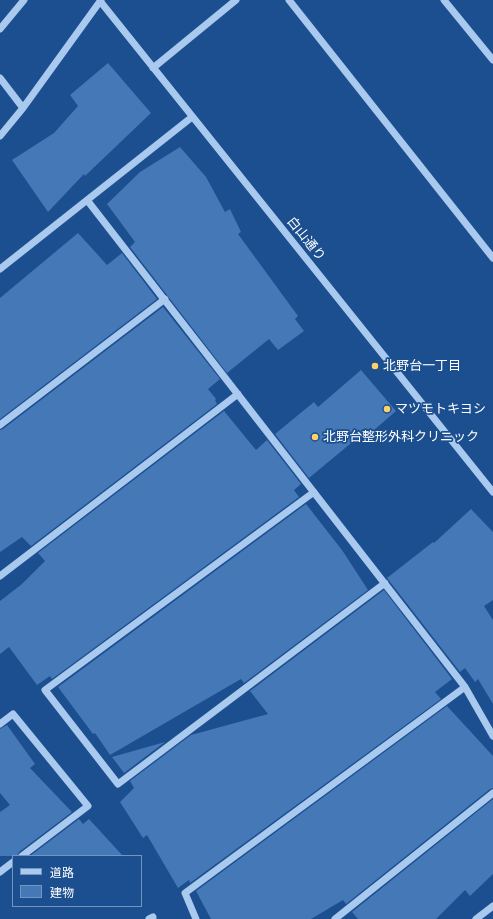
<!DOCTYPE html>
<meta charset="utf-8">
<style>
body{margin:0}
#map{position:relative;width:493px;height:919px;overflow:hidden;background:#1b4f8f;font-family:Raleway,"Noto Sans JP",sans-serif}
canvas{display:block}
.legend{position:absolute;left:12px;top:855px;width:130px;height:52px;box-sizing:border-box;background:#1b4f8f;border:1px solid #7695bc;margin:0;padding:5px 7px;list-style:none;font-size:12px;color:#fff}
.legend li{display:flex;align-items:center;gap:8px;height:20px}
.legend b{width:20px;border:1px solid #7695bc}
</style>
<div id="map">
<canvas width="493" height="919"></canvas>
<ul class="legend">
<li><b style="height:5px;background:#a9c9ee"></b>道路</li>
<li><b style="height:11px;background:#4478b7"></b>建物</li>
</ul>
</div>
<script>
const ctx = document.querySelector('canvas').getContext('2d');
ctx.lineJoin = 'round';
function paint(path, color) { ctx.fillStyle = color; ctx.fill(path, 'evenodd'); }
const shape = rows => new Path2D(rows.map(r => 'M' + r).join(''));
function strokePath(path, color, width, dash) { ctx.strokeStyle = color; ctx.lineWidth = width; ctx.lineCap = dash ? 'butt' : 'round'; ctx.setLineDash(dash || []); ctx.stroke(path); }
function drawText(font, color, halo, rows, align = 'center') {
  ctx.font = font + ' Raleway,"Noto Sans JP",sans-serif'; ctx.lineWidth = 3.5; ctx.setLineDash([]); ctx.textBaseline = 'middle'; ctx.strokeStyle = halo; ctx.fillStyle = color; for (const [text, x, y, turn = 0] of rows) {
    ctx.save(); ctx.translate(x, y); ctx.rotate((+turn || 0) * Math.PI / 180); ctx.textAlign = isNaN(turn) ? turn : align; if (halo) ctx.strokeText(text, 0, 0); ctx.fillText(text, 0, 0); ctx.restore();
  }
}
paint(shape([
 [108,63,151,113,85,176,84,174,48,212,12,160,54,133,78,106,70,95],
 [180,147,206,177,225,212,230,209,241,232,238,234,298,316,295,319,304,331,278,350,269,339,227,373,130,247,135,242,107,204,140,172],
 [78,233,107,265,122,253,157,299,0,419,0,298],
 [163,307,220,379,208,389,216,399,215,400,217,404,31,546,22,537,0,552,0,430,3,429],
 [361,370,396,411,365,438,362,434,309,478,275,434,314,402,318,407],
 [224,411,256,450,267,440,301,484,294,490,299,497,52,679,50,676,37,685,9,647,0,654,0,601,22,584,45,561,38,553],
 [306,504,342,550,368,590,244,683,241,679,110,755,95,733,93,734,58,687],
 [471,509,493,532,493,600,484,606,493,620,493,704,478,679,475,682,465,668,460,672,387,578,433,542,434,543],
 [384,590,452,679,435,692,441,699,190,883,189,880,178,888,147,835,143,838,120,802,134,788,130,781,191,735,268,714,250,691],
 [447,706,493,756,493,788,490,789,346,904,343,900,311,919,211,919,196,891],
 [7,725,35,764,30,768,72,812,19,852,17,856,0,856,0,812,10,805,0,793,0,729],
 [165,742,124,773,112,757],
 [493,799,493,874,470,896,465,890,436,919,358,919,352,912],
 [79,819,83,824,89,819,123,856,30,856]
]), '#4478b7');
strokePath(shape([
 [289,0,493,258],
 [444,0,493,60],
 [100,1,493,492],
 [0,29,24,0],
 [153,68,236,0],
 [0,78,23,108],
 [0,136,23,108,101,0],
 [87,200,465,687,493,736],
 [0,269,192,117],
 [0,425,165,299],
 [314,492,45,690,118,784,385,583],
 [0,576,238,394],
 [0,724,13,714,88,806,22,856],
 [0,872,13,862],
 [149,919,153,917,153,919],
 [196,919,185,893,465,687],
 [335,919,493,793],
 [476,919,493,906]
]), '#a9c9ee', 7);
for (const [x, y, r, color] of [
 [375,366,4,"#ffd166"],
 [387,409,4,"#ffd166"],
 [315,437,4,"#ffd166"]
]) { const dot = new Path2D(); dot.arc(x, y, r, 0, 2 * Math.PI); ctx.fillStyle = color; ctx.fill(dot); strokePath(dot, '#1b4f8f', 1.5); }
drawText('13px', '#fff', '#1b4f8f', [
 ["白山通り",306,239,51]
]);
drawText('13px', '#fff', '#1b4f8f', [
 ["北野台一丁目",383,366],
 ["マツモトキヨシ",395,409],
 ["北野台整形外科クリニック",323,437]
], 'left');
</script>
